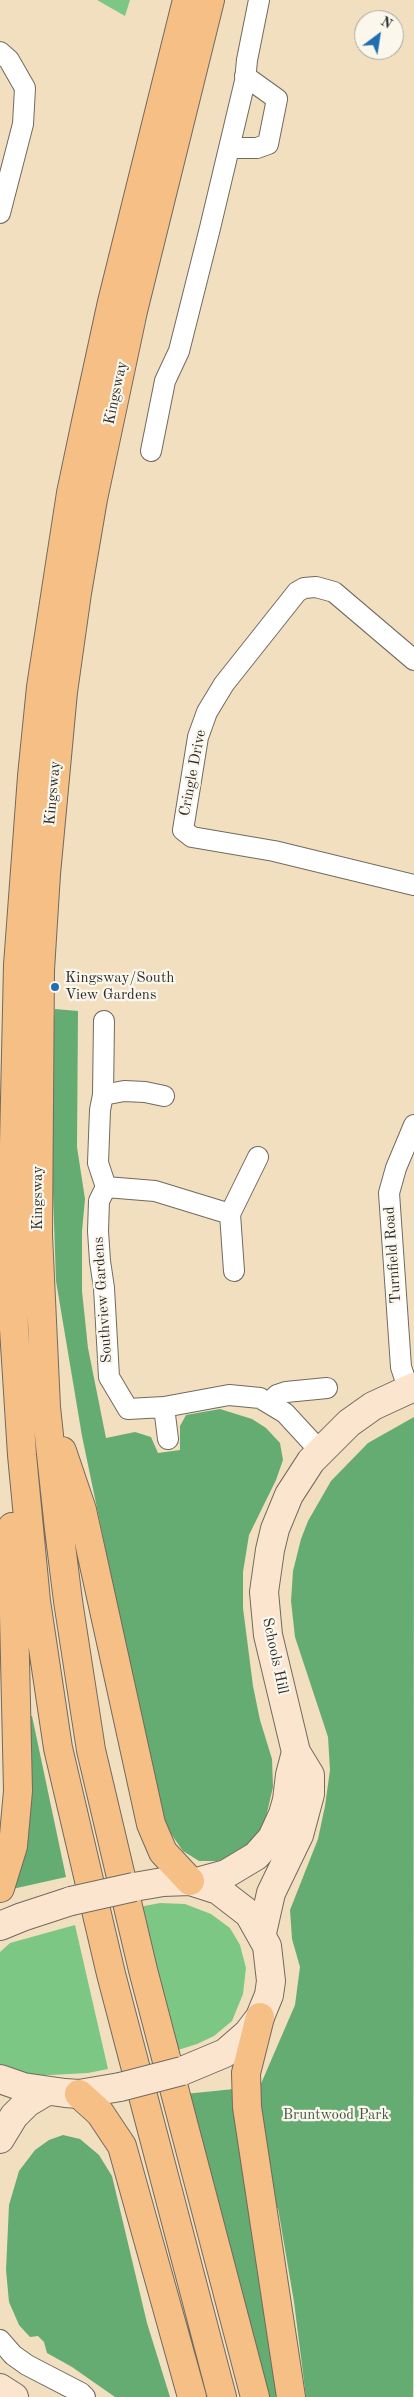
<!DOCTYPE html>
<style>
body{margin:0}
#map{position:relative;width:414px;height:2397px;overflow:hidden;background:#f2dfc0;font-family:"Old Standard TT",serif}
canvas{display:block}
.north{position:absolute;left:354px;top:10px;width:50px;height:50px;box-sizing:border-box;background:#fbf7ec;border:1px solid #a8a59f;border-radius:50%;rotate:31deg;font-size:14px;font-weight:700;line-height:20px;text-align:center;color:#2b2b2b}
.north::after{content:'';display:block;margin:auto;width:18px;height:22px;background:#1f6fb2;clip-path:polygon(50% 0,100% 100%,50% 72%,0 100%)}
</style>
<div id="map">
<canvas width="414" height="2397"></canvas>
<div class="north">N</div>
</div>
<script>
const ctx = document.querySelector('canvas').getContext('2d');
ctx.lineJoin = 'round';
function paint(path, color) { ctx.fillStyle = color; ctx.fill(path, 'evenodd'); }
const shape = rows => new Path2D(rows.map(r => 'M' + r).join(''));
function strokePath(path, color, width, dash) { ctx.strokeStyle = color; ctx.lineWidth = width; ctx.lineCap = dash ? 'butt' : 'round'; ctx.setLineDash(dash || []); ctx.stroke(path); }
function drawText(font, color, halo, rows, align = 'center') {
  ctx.font = font + ' "Old Standard TT",serif'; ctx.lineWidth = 4.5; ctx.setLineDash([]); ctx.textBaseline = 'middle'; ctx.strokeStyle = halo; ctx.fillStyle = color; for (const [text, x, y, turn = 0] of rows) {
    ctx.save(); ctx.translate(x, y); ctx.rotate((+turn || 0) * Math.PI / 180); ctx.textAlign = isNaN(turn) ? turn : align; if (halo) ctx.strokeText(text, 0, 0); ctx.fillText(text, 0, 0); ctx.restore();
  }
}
paint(shape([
 [97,0,130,0,125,16],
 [160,1903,185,1904,211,1914,230,1928,240,1945,246,1968,243,1994,232,2021,214,2036,197,2044,175,2051,134,1908],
 [75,1925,108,2069,88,2073,32,2076,0,2068,0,1952,10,1943]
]), '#7cc784');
paint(shape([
 [55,1009,78,1011,77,1147,85,1199,82,1231,82,1291,88,1348,106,1438,135,1432,151,1437,158,1453,180,1450,180,1426,186,1415,220,1409,252,1419,266,1428,280,1443,283,1460,276,1480,249,1535,243,1572,243,1608,253,1686,260,1720,272,1759,273,1787,266,1817,255,1841,235,1856,217,1861,199,1861,183,1851,167,1828,159,1806,82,1436,56,1281,49,1076],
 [414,1417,413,2397,306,2397,294,2302,278,2208,271,2209,258,2118,260,2086,295,2005,300,1967,292,1939,290,1910,318,1839,325,1806,330,1770,328,1737,295,1637,291,1601,293,1571,301,1539,308,1521,331,1481,368,1443],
 [24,1716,32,1716,66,1877,8,1890],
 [234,2089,280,2397,262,2397,185,2094],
 [63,2135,80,2139,99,2155,112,2176,147,2323,170,2397,115,2397,72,2367,47,2353,44,2342,38,2336,30,2337,19,2325,9,2302,6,2270,9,2205,19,2171,35,2150,49,2140]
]), '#65ac72');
const street = shape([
 [0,52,9,60,25,88,23,124,0,213],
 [229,148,257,148,268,144,277,99,245,76],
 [151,451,165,381,179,351,210,228,245,81,247,60,259,0],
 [414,660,334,592,316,587,304,588,297,592,224,684,207,712,198,737,183,830,192,837,274,851,414,885],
 [103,1095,104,1021],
 [164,1096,145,1092,124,1091,103,1095,100,1110,98,1163,106,1187,99,1201,98,1231,100,1261,104,1288,109,1377,128,1409,164,1407,229,1395,260,1398,285,1413,320,1451],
 [106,1187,155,1191,230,1214,234,1271],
 [230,1214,258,1157],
 [408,1388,401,1367,389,1193,396,1168,414,1125],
 [270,1402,277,1395,286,1392,327,1388],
 [164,1407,168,1439],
 [0,2340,13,2355,27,2365,81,2393,85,2397]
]);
const secondary = shape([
 [197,1882,226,1874,256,1856,272,1838,283,1814,287,1800,290,1775,296,1752,268,1635,264,1592,270,1550,275,1529,289,1495,311,1461,349,1423,373,1406,414,1387],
 [134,1887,163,1882,190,1881,218,1890,249,1914,267,1946,271,1981,269,1995,260,2017,248,2033,225,2053,182,2071],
 [0,1926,22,1917,71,1901],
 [262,1933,271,1893,299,1835,310,1794,310,1775,296,1752],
 [0,2079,23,2087,65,2093,79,2094,120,2087],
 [0,2139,14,2116,27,2103,47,2091],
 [0,2388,14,2397]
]);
const highway = shape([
 [187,0,112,302,87,417,71,493,41,687,32,776,18,965,12,1233,14,1329,22,1455,36,1601,58,1748,111,1974,222,2397],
 [210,0,133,311,93,499,77,593,63,692,46,874,40,970,38,1235,46,1407,59,1529,68,1601,91,1750,143,1970,255,2397],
 [62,1451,82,1510,151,1824,163,1852,190,1881],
 [0,1888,13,1846,18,1791,12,1527],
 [260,2017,246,2073,247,2107,291,2397],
 [79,2094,100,2113,122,2146,192,2397]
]);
strokePath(street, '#716a5f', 22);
strokePath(secondary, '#716a5f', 30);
strokePath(highway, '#716a5f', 30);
strokePath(street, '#fff', 20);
strokePath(secondary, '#fbe5cf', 28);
strokePath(highway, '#f5bf86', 28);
const secondaryBridge = shape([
 [71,1901,134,1887],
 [120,2087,182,2071]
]);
strokePath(secondaryBridge, '#716a5f', 30, []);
strokePath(secondaryBridge, '#fbe5cf', 28);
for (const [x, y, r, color] of [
 [55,987,5,"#1f6fb2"]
]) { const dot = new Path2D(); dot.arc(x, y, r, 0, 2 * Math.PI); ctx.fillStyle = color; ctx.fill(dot); strokePath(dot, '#fbf7ec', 2); }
drawText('15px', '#2b2b2b', '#fbf7ec', [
 ["Kingsway",116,393,-78],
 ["Cringle Drive",193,773,-79],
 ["Kingsway",53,793,-85],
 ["Kingsway",38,1198,-90],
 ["Turnfield Road",393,1255,-94],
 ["Southview Gardens",103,1300,-94],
 ["Schools Hill",275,1656,78]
]);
drawText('15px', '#2b2b2b', '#fbf7ec', [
 ["Kingsway/South",65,978],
 ["View Gardens",65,995]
], 'left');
drawText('15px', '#435a46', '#fbf7ec', [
 ["Bruntwood Park",336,2115]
]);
</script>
